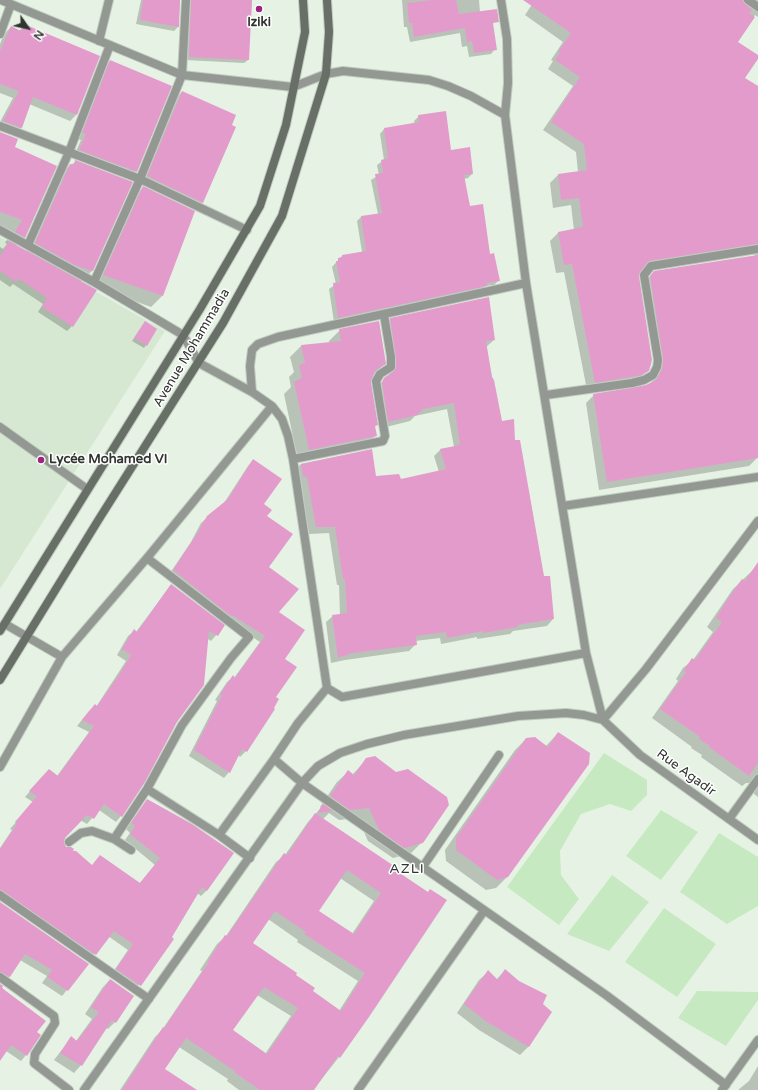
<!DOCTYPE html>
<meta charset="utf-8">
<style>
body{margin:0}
#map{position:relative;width:758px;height:1090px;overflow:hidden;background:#e6f3e4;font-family:"Varela Round",sans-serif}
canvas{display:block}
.north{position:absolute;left:8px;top:8px;width:40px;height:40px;-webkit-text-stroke:3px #fff;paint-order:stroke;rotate:124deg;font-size:11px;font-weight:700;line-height:16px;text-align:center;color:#2f342f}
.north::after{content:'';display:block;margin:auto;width:14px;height:18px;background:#2f342f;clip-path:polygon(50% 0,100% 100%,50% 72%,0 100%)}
</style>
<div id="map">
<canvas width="758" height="1090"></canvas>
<div class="north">N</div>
</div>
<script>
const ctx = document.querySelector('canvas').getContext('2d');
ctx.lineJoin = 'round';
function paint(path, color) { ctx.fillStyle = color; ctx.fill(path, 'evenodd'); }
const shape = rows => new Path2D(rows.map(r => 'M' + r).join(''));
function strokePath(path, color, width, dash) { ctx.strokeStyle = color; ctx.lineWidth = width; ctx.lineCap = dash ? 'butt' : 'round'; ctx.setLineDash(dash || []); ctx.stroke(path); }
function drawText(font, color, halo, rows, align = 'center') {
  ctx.font = font + ' "Varela Round",sans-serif'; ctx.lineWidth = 3; ctx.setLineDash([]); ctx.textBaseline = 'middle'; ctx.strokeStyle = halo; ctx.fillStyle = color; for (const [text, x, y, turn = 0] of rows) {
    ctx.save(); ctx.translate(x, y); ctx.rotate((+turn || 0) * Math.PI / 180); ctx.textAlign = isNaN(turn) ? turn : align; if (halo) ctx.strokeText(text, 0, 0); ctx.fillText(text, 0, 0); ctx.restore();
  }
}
paint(shape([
 [0,237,165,331,0,589]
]), '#d6e8d2');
paint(shape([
 [604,753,647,780,647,795,631,811,610,804,581,814,560,851,561,875,579,899,559,925,507,887],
 [661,810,698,832,661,880,626,856],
 [719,833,758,857,758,906,727,924,680,892],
 [612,875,649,902,609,951,567,934],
 [664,908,716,944,677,997,625,962],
 [697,991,758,992,758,1000,726,1046,678,1018]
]), '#c7e9c1');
paint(shape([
 [141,0,180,0,178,27,174,31,136,24],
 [185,0,252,0,248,60,244,63,185,60],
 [402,0,479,0,480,12,495,49,491,54,469,57,467,46,462,47,460,33,410,42,407,27,404,27],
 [535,0,758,0,758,17,755,15,737,42,758,56,744,78,758,88,758,457,749,466,599,490,586,403,594,395,646,386,651,383,654,379,656,368,646,281,654,272,756,256,749,251,641,270,638,275,651,360,651,365,639,379,587,390,564,272,556,273,550,241,558,233,574,230,571,205,553,208,550,183,558,175,578,172,576,152,543,130,573,86,548,69,553,61,551,60,563,42,525,15],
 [24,26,76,115,70,121,29,104,21,128,14,134,0,122,13,98,0,93,0,44,4,34,11,27,19,31],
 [110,61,136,171,130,177,74,156,81,140,77,139,104,67],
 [182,92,231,125,202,203,198,206,144,180,178,96],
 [419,116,472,174,468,178,464,179,469,207,499,280,494,285,485,286,482,290,334,322,329,289,336,284,332,267,342,256,362,252,357,221,361,217,378,214,371,180,379,175,377,165,384,160,380,134,384,129,415,124,414,121],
 [0,133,14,148,24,237,15,246,26,252,59,176,70,165,76,162,131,183,92,271,80,282,72,326,67,331,38,312,43,304,13,284,10,287,0,280,0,247,3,249,7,244,5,243,12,231,0,227],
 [143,188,194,212,162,296,151,307,93,286,132,198],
 [391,319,494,340,486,347,501,422,514,442,553,619,547,626,513,631,510,634,477,639,477,637,441,644,440,638,415,641,416,644,409,651,345,660,331,663,326,622,333,616,340,615,339,585,337,585,329,533,309,534,300,483,294,471,301,464,371,450,375,477,400,480,439,472,434,456,441,449,454,447,447,409,415,416,410,421,382,428,378,386,390,374,384,326],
 [145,322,146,345,144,348,132,341],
 [340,330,384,364,373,375,370,382,377,425,374,427,376,435,365,446,298,460,284,394,291,387,289,377,294,372,290,357,301,346,329,343,329,341],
 [253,460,265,516,268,567,277,612,284,659,275,697,246,751,240,757,238,755,229,772,224,778,189,756,217,701,215,700,227,682,233,677,234,678,260,642,226,620,168,576,191,542,201,523,224,503,248,466],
 [754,569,758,572,758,797,753,793,755,789,752,783,746,783,742,786,701,757,702,755,691,748,692,747,652,718,678,681,676,679,683,668,693,660,713,632,707,627,733,589],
 [171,585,224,626,211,641,208,639,176,722,121,816,116,822,99,810,87,824,80,820,65,837,63,843,66,848,92,866,100,856,139,884,155,865,125,840,130,833,126,829,147,800,207,890,201,896,197,893,171,938,172,939,134,991,111,975,128,950,108,936,89,960,0,898,0,848,12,830,10,829,33,802,25,797,43,776,57,776,89,732,77,726,89,711,95,706,96,707,126,661,117,655,128,636,134,631,136,632],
 [558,733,507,877,496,888,486,890,446,861,445,850,515,750,526,739,546,746],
 [367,759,422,842,411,853,393,858,368,841,358,818,339,820,329,813,323,819,428,893,339,1057,313,1090,239,1090,227,1081,228,1079,179,1047,164,1069,194,1090,120,1090,155,1037,162,1030,202,971,200,970,217,944,226,936,276,862,285,855,308,822,321,808,320,807,337,782,348,772,352,775],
 [340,878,374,901,352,934,318,911],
 [268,919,298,940,297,942,358,981,339,1011,311,991,295,975,251,943],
 [257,995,291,1016,265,1054,232,1031],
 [0,903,88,964,62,996,42,983,47,976,20,960,9,977,3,982,0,980],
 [505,970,550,1012,528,1047,520,1055,479,1030,457,1013,479,980,488,972,496,980],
 [110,980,115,1022,108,1029,106,1028,81,1065,74,1073,54,1060,71,1038,76,1041,92,1019,85,1014,103,987],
 [0,985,36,1032,26,1055,21,1061,6,1051,0,1059],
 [758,1066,758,1090,738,1090,749,1081]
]), '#0003');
paint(shape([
 [143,0,180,0,179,27,140,20],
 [191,0,252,0,249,60,189,57],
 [433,0,456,0,459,14,497,9,499,22,493,23,497,50,474,53,472,41,467,42,465,28,414,37,412,23,409,23,407,3],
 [523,0,743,0,745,4,752,9,749,13,755,17,738,42,758,55,758,59,745,78,758,86,758,244,650,261,647,263,639,276,652,360,649,371,642,375,595,383,572,264,564,265,558,232,583,227,579,198,561,200,558,174,587,170,584,144,551,122,580,77,555,60,560,53,558,52,571,33],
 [24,24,100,56,77,115,33,97,22,128,3,121,19,91,0,84,0,51,11,26,21,31],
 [110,60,172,86,137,172,79,150,86,134,82,133],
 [182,91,236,115,232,125,236,127,203,203,147,176],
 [446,111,451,150,470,147,473,174,464,175,470,206,483,204,490,254,494,253,500,281,487,283,487,286,338,318,333,283,340,282,336,261,338,261,338,258,342,257,342,255,366,251,361,216,382,213,375,174,383,173,381,160,388,158,384,128,419,122,418,115],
 [0,132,18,139,15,147,57,166,25,238,15,232,22,220,0,212],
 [75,160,133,182,93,271,74,265,35,243,70,164,74,165],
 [143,186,195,211,163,296,103,275],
 [9,241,97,290,73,327,42,307,47,298,19,279,16,282,0,271,0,256],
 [758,255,758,458,607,482,593,394,646,385,656,380,662,369,663,359,650,276,654,271],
 [489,297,495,340,486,341,492,377,494,380,502,421,514,419,515,440,520,440,544,576,550,576,554,619,517,625,518,627,483,633,483,631,447,638,446,632,416,636,417,645,352,653,338,658,332,615,347,613,345,579,343,579,335,527,316,527,307,477,303,476,301,464,372,449,376,476,399,474,401,479,446,469,440,449,460,445,454,403,423,409,417,415,388,422,382,382,384,378,394,371,396,367,390,318],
 [145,321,157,329,147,346,134,338],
 [379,321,386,364,375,371,371,382,378,425,375,426,377,436,309,450,294,382,302,378,299,365,305,363,301,345,341,341,339,329],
 [253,459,282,479,264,504,272,510,267,516,293,534,269,567,299,589,279,612,305,630,285,659,297,667,276,697,279,699,274,708,275,709,247,752,242,749,230,773,194,750,222,695,220,694,233,675,235,678,265,636,232,615,231,616,173,570,196,535,207,516,228,499],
 [758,562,758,763,749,776,709,747,710,746,699,739,700,737,660,709,686,672,684,670,692,658,695,660,722,622,716,618,729,597,742,579,745,581],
 [171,584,225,625,218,636,209,631,204,685,177,722,145,782,122,817,104,804,94,819,87,815,65,838,64,842,66,847,71,847,74,849,73,851,76,851,92,865,100,855,140,883,160,858,130,834,135,826,131,823,147,799,192,824,234,853,207,891,202,887,172,937,174,939,141,986,116,969,133,944,114,931,96,955,0,890,0,849,17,824,15,822,37,796,29,791,49,769,58,776,94,726,82,720,95,704,97,706,119,675,131,655,122,649,134,629,137,632],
 [558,732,590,753,589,764,508,877,497,880,456,850,456,838,526,738,535,737,548,747],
 [375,756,396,772,408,769,447,797,449,805,423,843,404,848,379,830,369,808,350,810,330,796,348,770,354,775,366,758],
 [323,804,333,811,317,813],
 [315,813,397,868,395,870,428,892,430,889,447,900,369,1017,340,1058,338,1056,314,1090,260,1090,234,1072,235,1071,186,1038,165,1069,197,1090,122,1090,163,1027,164,1028,209,962,208,961,225,935,227,936,284,853,287,855],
 [347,870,381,893,354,934,319,911],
 [275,911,306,932,304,934,365,973,341,1011,313,991,315,988,296,975,297,973,253,943],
 [264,987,298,1008,267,1054,233,1030],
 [0,902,89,964,68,991,47,977,52,970,25,954,10,977,0,972],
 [505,969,519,981,547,995,543,1004,552,1012,529,1047,487,1022,464,1004,488,970,498,980],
 [110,979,134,996,116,1023,112,1020,82,1066,60,1053,71,1036,77,1041,99,1012,91,1007],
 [0,984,3,986,2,988,46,1021,37,1032,41,1035,27,1056,11,1045,0,1061]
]), '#e39bcc');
const street = shape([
 [1,0,182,75,293,87,326,74,343,71,429,80,448,86,471,96,505,115],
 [501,0,507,39,508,83,505,115,526,283,586,653,603,720],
 [748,0,758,7],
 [0,34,11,4],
 [99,41,109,0],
 [0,126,140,179,247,230],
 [0,230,94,282,183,335,199,363,252,392,272,406,282,419,288,436,293,459,327,688],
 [28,245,69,152,110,45],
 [94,282,140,179,182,75,186,0],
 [252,392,250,366,252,350,258,344,278,337,526,283],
 [546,395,632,383,644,380,653,375,657,367,658,360,644,275,651,266,758,249],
 [0,427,87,489],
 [293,459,383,441,385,436,376,381,380,374,391,367,391,357,384,315],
 [563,506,758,477],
 [5,624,62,657],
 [603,720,646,669,758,521],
 [274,759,302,783,606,995,726,1085],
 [0,767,62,657,147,558,272,406],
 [147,789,219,835,250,858],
 [729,819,758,779],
 [219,835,274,759,298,723,327,688,342,697,586,653],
 [114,839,147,789,182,725,231,658,249,637,147,558],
 [69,842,81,833,92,831,114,839,131,850],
 [422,868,499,755],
 [0,895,149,999],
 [0,977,54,1016,55,1023,35,1054,34,1063,69,1090],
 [84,1090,302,783,318,766,340,753,367,744,404,735,518,716,566,713,584,715,603,720,640,755,758,840],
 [358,1090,484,911],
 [722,1090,758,1040]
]);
const secondary = shape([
 [0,631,200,309,260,206,286,125,305,32,303,0],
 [0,680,99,519,223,323,282,216,326,74,329,32,327,0]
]);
strokePath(street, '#c1cdc0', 10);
strokePath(secondary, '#c1cdc0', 10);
strokePath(street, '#939892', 8);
strokePath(secondary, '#686f66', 8);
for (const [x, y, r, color] of [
 [259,9,4,"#9b257f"],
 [41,460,4,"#9b257f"]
]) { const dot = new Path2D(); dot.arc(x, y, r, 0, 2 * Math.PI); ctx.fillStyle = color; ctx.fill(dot); strokePath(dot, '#fff', 1.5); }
drawText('bold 13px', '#2f342f', '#fff', [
 ["Iziki",259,23],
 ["Lycée Mohamed VI",49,460,"left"]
]);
drawText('13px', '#2f342f', '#fff', [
 ["Avenue Mohammadia",192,348,-59],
 ["Rue Agadir",686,773,36]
]);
ctx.letterSpacing = '1px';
drawText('14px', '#2f342f', '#fff', [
 ["AZLI",407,869]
]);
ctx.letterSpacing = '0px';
</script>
